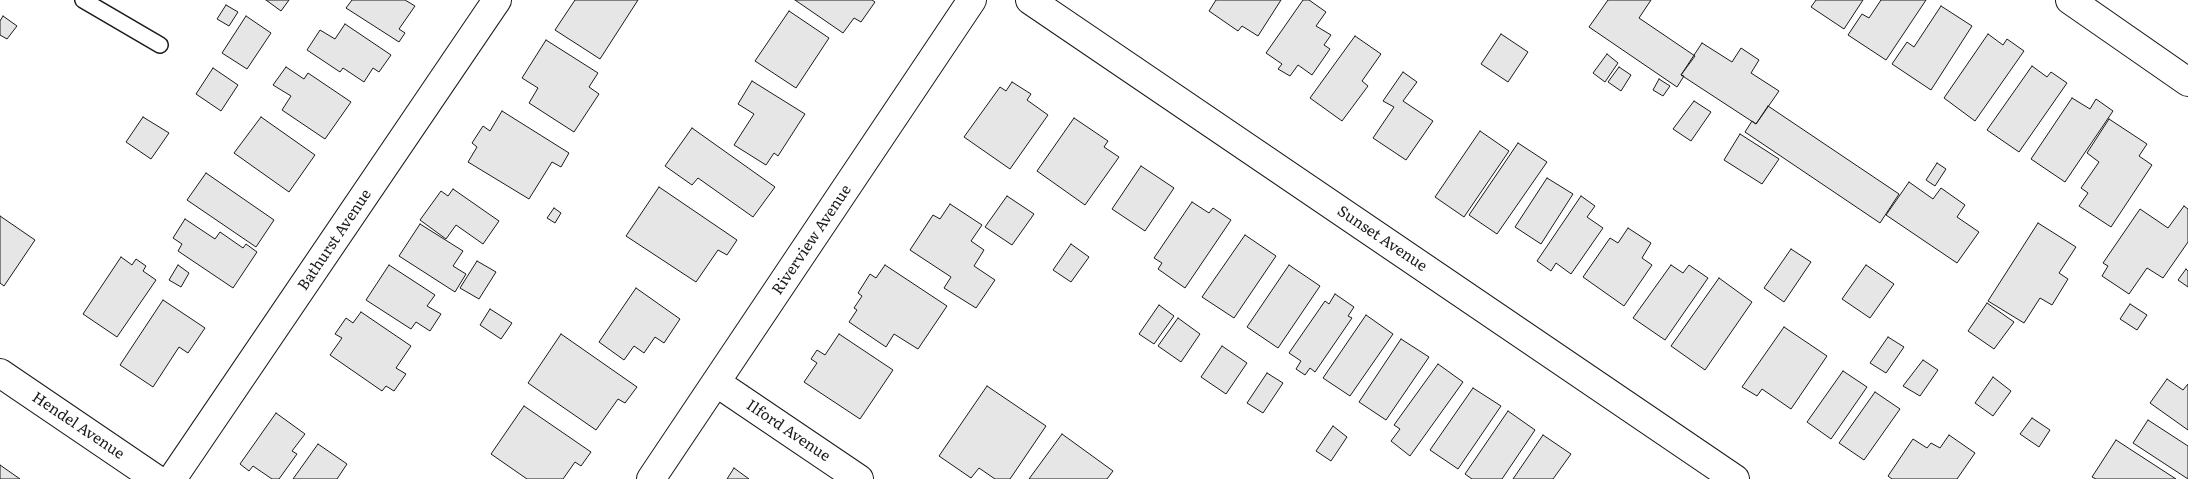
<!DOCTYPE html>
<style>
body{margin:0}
canvas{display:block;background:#fff}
</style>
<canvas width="2188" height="479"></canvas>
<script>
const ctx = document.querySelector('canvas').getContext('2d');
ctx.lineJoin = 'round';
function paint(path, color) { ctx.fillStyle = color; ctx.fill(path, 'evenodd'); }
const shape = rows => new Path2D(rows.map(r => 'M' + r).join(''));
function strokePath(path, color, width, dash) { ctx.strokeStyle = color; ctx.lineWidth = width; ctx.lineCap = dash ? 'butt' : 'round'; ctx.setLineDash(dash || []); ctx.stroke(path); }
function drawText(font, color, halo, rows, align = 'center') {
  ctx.font = font + ' Literata,serif'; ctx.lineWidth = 4; ctx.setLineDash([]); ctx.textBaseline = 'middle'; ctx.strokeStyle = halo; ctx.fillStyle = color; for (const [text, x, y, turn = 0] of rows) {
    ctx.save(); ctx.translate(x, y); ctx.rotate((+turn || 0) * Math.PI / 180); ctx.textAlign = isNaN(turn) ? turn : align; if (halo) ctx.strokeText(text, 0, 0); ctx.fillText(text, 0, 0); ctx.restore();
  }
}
const building = shape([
 [266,0,289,0,281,11,266,0],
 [352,0,405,0,415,6,399,29,405,33,399,42,346,8,352,0],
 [575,0,638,0,600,59,555,30,575,0],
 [795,0,872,0,875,2,861,22,854,18,843,33,795,0],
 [1216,0,1281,0,1258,36,1242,26,1238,31,1209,11,1216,0],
 [1303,0,1309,0,1326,12,1316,26,1331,35,1324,45,1330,49,1312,75,1298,65,1290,76,1278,69,1282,64,1266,53,1303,0],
 [1608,0,1651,0,1639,18,1695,56,1681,75,1684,76,1677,87,1589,27,1608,0],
 [1816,0,1863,0,1844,29,1811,7,1816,0],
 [1881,0,1926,0,1886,60,1848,35,1862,14,1869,18,1881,0],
 [226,5,238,12,229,26,217,19,226,5],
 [1941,6,1972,26,1931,90,1892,64,1907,42,1914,47,1941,6],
 [789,11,829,38,796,88,755,61,789,11],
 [3,16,17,26,7,39,0,35,0,21,3,16],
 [246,16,271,33,247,69,222,53,246,16],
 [345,24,391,55,379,72,373,68,364,82,343,68,340,72,307,50,320,30,335,39,345,24],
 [1501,34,1528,52,1508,82,1481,64,1501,34],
 [1988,34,2003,45,2007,39,2024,51,1975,121,1944,98,1988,34],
 [1355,36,1381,54,1362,81,1368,86,1342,121,1310,98,1355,36],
 [546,40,598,73,589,87,599,94,574,132,529,103,538,88,522,78,546,40],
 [1702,43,1732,62,1741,48,1759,60,1751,73,1779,91,1756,124,1681,75,1702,43],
 [1607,54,1618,63,1605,82,1593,73,1607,54],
 [2032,66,2047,77,2051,72,2067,83,2019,152,1987,130,2032,66],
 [286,67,304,79,308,73,351,102,325,139,282,110,291,96,273,85,286,67],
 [1619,67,1631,75,1621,91,1608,82,1619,67],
 [213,68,238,85,221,111,196,94,213,68],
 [1403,72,1417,82,1403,101,1433,121,1406,160,1373,138,1394,107,1383,101,1403,72],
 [1659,79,1670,86,1663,96,1653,90,1659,79],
 [752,81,805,114,778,156,774,153,766,165,734,145,754,114,738,104,752,81],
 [1012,82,1031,94,1027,100,1048,115,1010,169,964,137,1000,87,1006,91,1012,82],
 [2072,98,2090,109,2096,99,2113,111,2065,182,2031,159,2072,98],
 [1694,101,1711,112,1691,141,1673,129,1694,101],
 [1768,106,1899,194,1880,223,1745,132,1752,121,1756,124,1768,106],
 [502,111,569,153,561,167,552,162,529,199,468,162,477,147,472,143,483,126,490,131,502,111],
 [143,117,169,133,151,159,126,142,143,117],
 [261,117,315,155,289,192,234,153,261,117],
 [1074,118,1108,141,1104,147,1119,157,1085,205,1037,171,1074,118],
 [2109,119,2147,144,2139,156,2152,165,2111,227,2079,206,2088,193,2081,188,2099,162,2087,153,2109,119],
 [692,128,775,187,753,217,698,178,692,185,665,166,692,128],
 [1480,131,1509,151,1464,217,1435,197,1480,131],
 [1740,134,1779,159,1762,184,1724,160,1740,134],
 [1518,143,1547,162,1497,234,1469,215,1518,143],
 [1937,163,1946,169,1935,186,1926,180,1937,163],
 [1141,166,1174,188,1145,231,1112,209,1141,166],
 [206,173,274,220,256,247,187,200,206,173],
 [1547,178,1573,194,1541,244,1515,227,1547,178],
 [1909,182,1933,199,1941,188,1965,205,1957,217,1979,232,1957,263,1886,215,1909,182],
 [659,187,737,240,727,255,718,250,696,282,626,236,659,187],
 [453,189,499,221,483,244,456,225,446,239,420,220,441,191,448,196,453,189],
 [1007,196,1034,214,1012,245,985,227,1007,196],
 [1581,196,1595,206,1587,217,1603,228,1571,274,1556,263,1551,271,1537,261,1581,196],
 [1192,202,1209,213,1213,208,1231,220,1185,288,1158,269,1162,263,1154,258,1192,202],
 [950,204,982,225,971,241,984,250,974,266,995,280,976,308,944,288,951,277,910,250,933,215,940,219,950,204],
 [2184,206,2188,209,2188,242,2163,278,2147,268,2129,294,2102,276,2108,266,2103,263,2140,209,2168,228,2184,206],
 [554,208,561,213,555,223,547,218,554,208],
 [0,216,35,240,4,286,0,283,0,216],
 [185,219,215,239,220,232,243,248,246,244,257,252,233,288,178,251,182,244,173,238,185,219],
 [2038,223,2076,247,2059,273,2068,279,2052,305,2040,298,2024,323,1988,301,2038,223],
 [420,224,463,251,453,266,466,274,455,292,399,256,420,224],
 [1628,228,1651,243,1642,258,1652,265,1624,306,1583,277,1610,238,1618,243,1628,228],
 [1245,235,1276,256,1234,318,1202,297,1245,235],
 [1071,244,1089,257,1071,282,1053,270,1071,244],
 [1791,249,1811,262,1784,302,1764,288,1791,249],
 [121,257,132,265,136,259,146,266,143,271,156,280,117,337,83,314,121,257],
 [477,261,496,272,479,299,460,288,477,261],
 [178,265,189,273,181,287,169,280,178,265],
 [389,265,435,295,427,306,441,314,430,331,416,322,411,329,366,300,389,265],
 [885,265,947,306,918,349,894,334,886,347,849,322,857,310,854,308,862,296,858,293,870,274,876,278,885,265],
 [1289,265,1320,286,1278,348,1247,327,1289,265],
 [1671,265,1683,273,1689,265,1708,278,1665,340,1633,318,1671,265],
 [1866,265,1894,284,1870,318,1842,299,1866,265],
 [2186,269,2188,271,2188,287,2178,280,2186,269],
 [1719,278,1752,302,1705,370,1671,346,1719,278],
 [636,288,680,319,664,343,655,337,644,353,634,346,624,360,599,342,636,288],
 [1335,294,1354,307,1348,316,1352,318,1315,372,1310,368,1305,375,1296,369,1301,361,1289,353,1325,301,1329,304,1335,294],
 [163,300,205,328,188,353,179,347,153,387,120,365,163,300],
 [1987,303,2014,322,1994,349,1968,331,1987,303],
 [2130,304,2147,315,2137,330,2120,319,2130,304],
 [1159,305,1174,316,1154,344,1139,334,1159,305],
 [490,309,512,323,501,339,480,325,490,309],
 [361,312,411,346,396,368,406,374,394,391,386,386,382,391,330,355,342,338,335,334,346,318,353,323,361,312],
 [1366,315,1393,334,1350,396,1323,378,1366,315],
 [1178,318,1200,334,1181,362,1158,346,1178,318],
 [1784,327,1827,356,1791,409,1762,389,1757,396,1742,387,1784,327],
 [561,334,637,387,625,403,618,399,596,430,528,383,561,334],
 [839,334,893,370,860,419,804,382,817,363,811,359,817,350,825,355,839,334],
 [1888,337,1904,347,1886,373,1870,363,1888,337],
 [1401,339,1429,357,1386,420,1359,402,1401,339],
 [1222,346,1247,363,1226,394,1201,377,1222,346],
 [1923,360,1938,370,1920,396,1903,386,1923,360],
 [1438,364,1463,382,1410,456,1391,441,1400,429,1394,425,1438,364],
 [1843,371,1867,387,1831,439,1807,422,1843,371],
 [1267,373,1283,383,1263,413,1247,403,1267,373],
 [1993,377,2011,391,1993,416,1975,403,1993,377],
 [2167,379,2183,390,2188,384,2188,430,2150,403,2167,379],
 [987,386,1046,426,1010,479,995,479,979,468,971,478,939,456,987,386],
 [1473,388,1501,406,1458,469,1430,450,1473,388],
 [1875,392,1900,409,1864,460,1839,443,1875,392],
 [524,406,591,452,581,466,575,462,563,479,527,479,491,454,524,406],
 [1508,411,1535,430,1502,479,1472,479,1465,474,1508,411],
 [276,413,305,434,292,451,297,454,279,479,272,479,253,466,249,471,240,464,276,413],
 [2032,418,2050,430,2039,447,2020,434,2032,418],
 [2148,420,2188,446,2188,479,2133,443,2148,420],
 [1333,426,1347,437,1331,461,1316,451,1333,426],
 [1062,434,1113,471,1107,479,1029,479,1062,434],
 [1543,435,1571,454,1553,479,1513,479,1543,435],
 [1949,435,1975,453,1957,479,1892,479,1888,476,1913,439,1927,448,1931,443,1940,448,1949,435],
 [2116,440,2176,479,2096,479,2092,477,2116,440],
 [318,444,347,464,337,479,293,479,318,444],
 [0,465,20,479,0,479,0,465],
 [734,468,749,479,727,479,734,468]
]);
paint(building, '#e6e6e6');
strokePath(building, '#1a1a1a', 1);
const service = shape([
 [83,0,160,45]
]);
const minor = shape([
 [1030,0,1735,479],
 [2070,0,2188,82],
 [0,373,156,479],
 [717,383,859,479],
 [172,479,497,0],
 [651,479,972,0]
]);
strokePath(service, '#1a1a1a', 18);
strokePath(minor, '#1a1a1a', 30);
strokePath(service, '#fff', 15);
strokePath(minor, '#fff', 28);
drawText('15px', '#1a1a1a', '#fff', [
 ["Sunset Avenue",1382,239,34],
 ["Bathurst Avenue",335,240,-56],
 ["Riverview Avenue",812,240,-56],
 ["Hendel Avenue",78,426,34],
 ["Ilford Avenue",788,431,34]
]);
</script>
